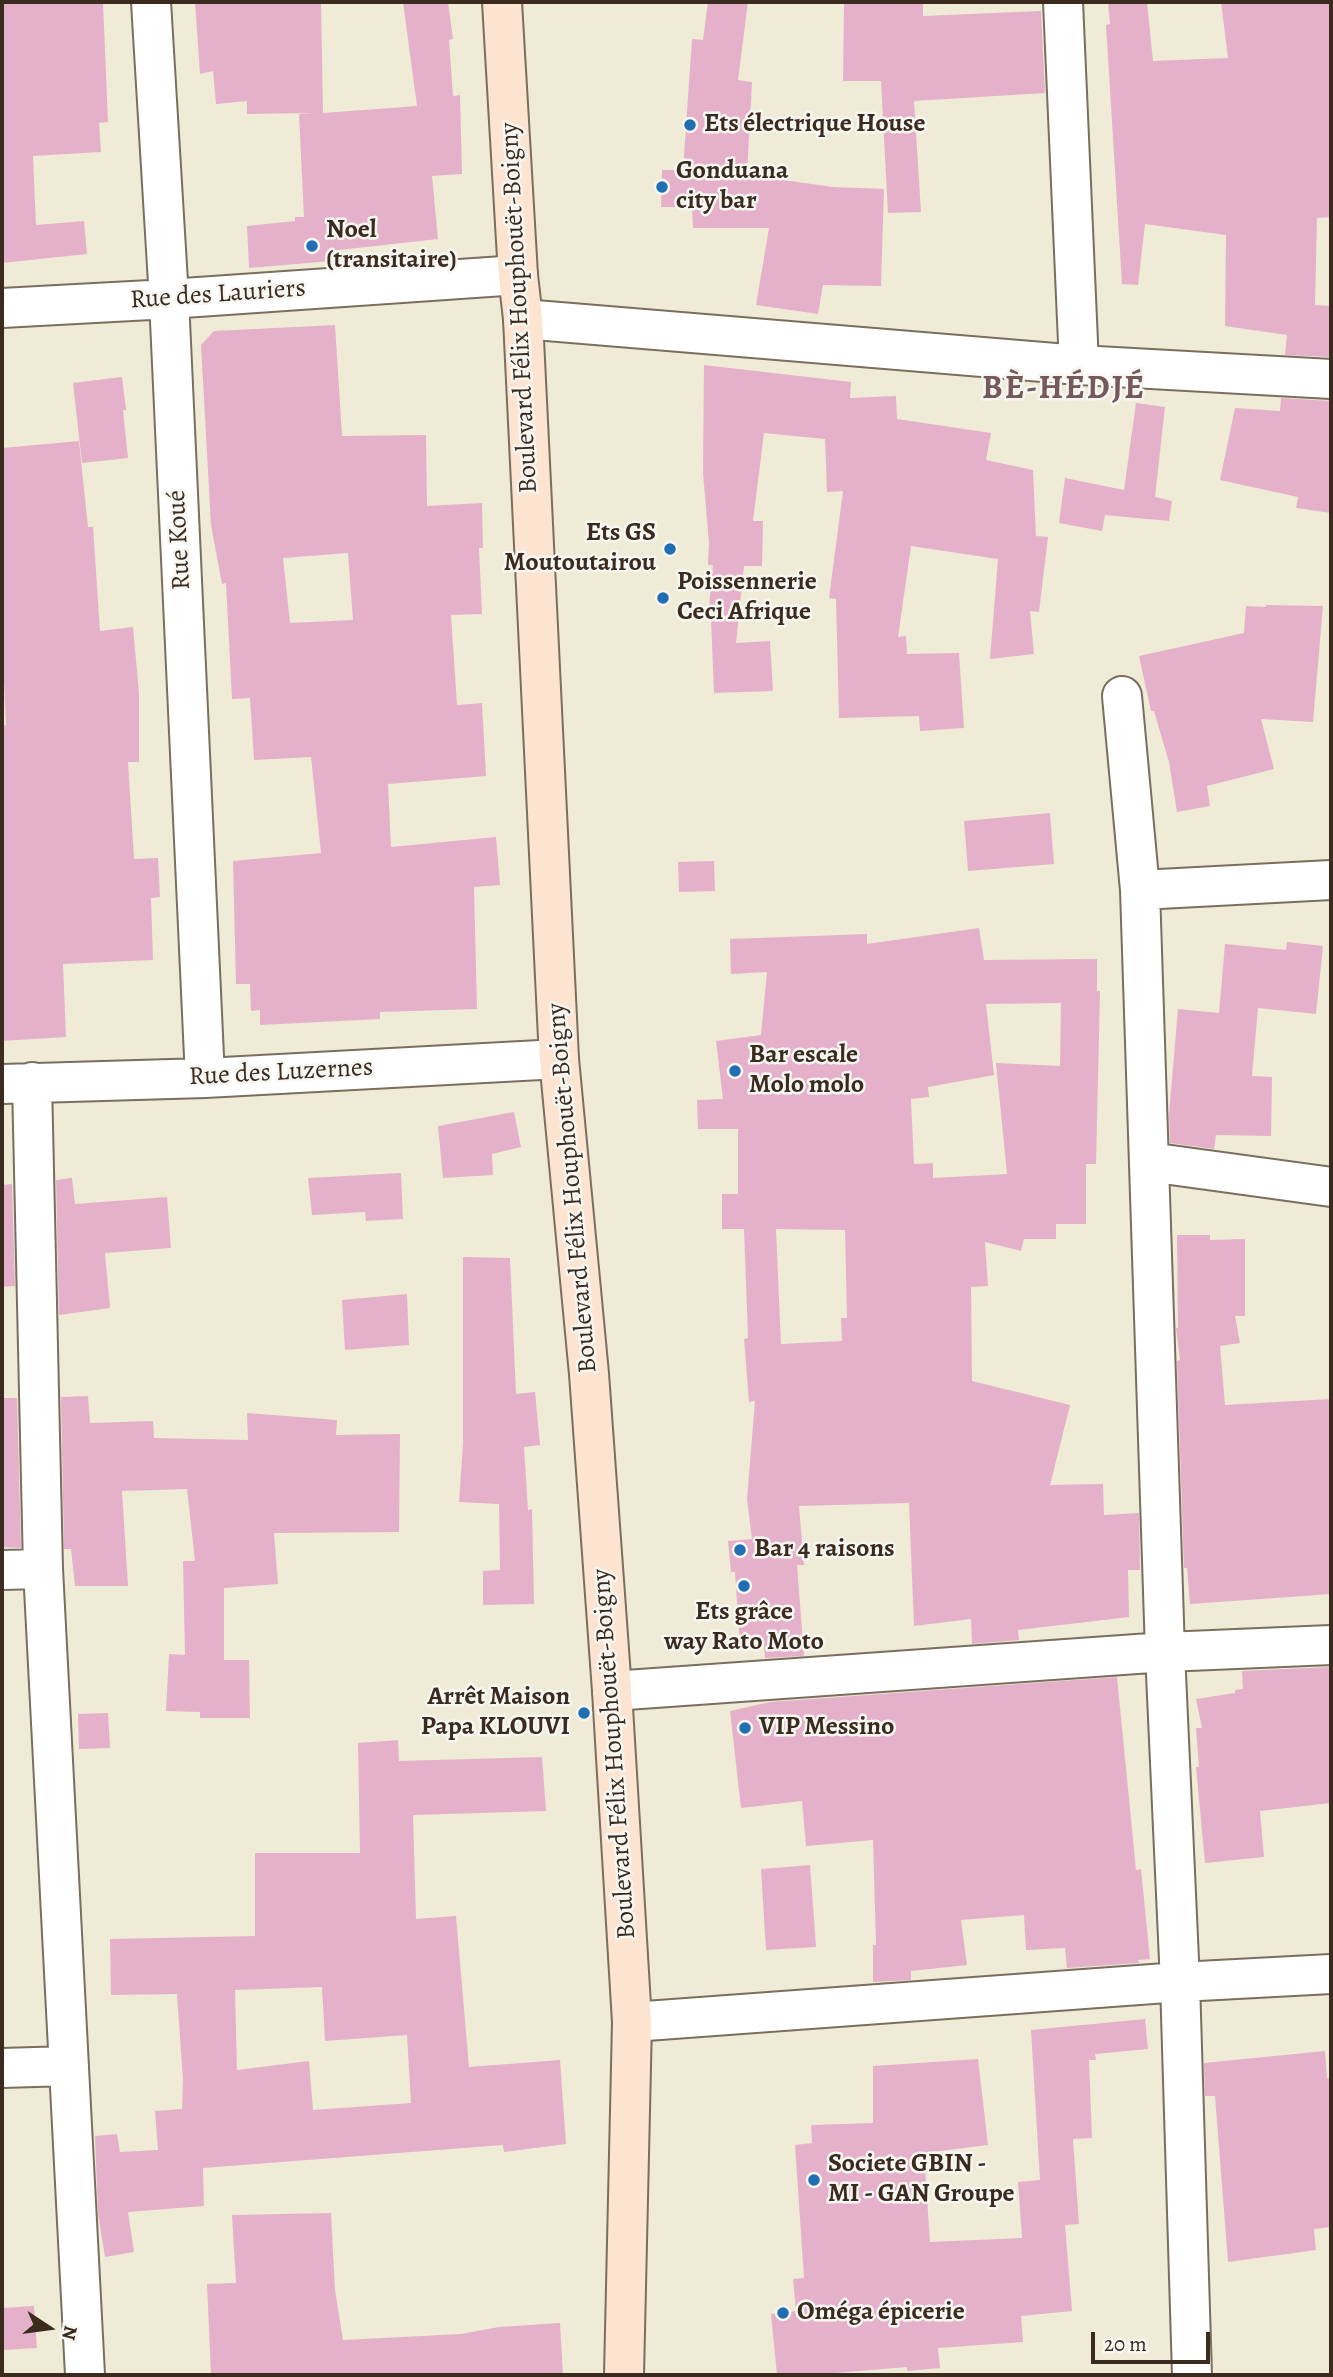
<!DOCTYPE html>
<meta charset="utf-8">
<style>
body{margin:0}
#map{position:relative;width:1333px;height:2377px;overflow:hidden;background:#efebd7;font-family:Alegreya,serif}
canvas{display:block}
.frame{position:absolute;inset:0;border:4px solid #3b2a1e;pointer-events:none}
.north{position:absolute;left:14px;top:2293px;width:70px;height:70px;-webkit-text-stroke:5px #f6f6f2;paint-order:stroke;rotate:103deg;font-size:19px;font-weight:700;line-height:28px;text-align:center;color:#3b2a1e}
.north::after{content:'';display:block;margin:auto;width:24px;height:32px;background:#3b2a1e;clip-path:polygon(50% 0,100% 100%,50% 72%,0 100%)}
.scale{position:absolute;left:1091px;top:2332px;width:119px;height:32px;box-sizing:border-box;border:4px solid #3b2a1e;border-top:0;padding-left:9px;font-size:21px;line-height:24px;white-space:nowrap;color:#3b2a1e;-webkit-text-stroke:5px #f6f6f2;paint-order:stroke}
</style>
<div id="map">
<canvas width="1333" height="2377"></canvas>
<div class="frame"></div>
<div class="north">N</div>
<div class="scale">20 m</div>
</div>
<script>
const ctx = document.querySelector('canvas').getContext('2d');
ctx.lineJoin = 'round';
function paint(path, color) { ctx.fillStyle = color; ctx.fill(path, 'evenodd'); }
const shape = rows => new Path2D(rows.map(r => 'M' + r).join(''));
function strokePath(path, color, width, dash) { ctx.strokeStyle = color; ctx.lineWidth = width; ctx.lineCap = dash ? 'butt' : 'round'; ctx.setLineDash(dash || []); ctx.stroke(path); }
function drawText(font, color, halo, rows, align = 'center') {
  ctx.font = font + ' Alegreya,serif'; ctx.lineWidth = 5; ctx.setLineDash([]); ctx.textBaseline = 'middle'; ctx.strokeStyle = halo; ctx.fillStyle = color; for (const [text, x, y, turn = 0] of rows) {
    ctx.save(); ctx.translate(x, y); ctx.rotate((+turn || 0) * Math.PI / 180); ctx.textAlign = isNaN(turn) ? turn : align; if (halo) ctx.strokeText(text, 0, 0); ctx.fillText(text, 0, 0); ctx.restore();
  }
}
paint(shape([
 [2,2,103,2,108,122,99,123,101,152,33,156,36,225,84,221,87,254,2,263],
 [195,2,321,2,323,113,417,106,403,2,448,2,453,39,449,40,453,96,460,95,462,174,432,176,438,239,330,251,331,261,249,268,247,226,295,221,295,217,304,217,299,114,312,113,247,114,247,101,216,104,213,71,200,74],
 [708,2,748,2,738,80,752,82,747,175,833,187,884,189,881,286,823,285,818,314,756,305,769,228,693,228,692,207,661,207,662,170,683,170,692,39,703,40],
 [844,2,923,2,923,16,1041,11,1045,93,914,101,921,212,888,213,881,81,843,81],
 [1108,2,1147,2,1153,61,1228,58,1221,2,1330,2,1331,217,1317,218,1315,305,1331,306,1331,357,1285,355,1287,335,1225,326,1226,235,1145,224,1138,285,1122,284,1106,25,1110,24],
 [335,325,342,436,426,435,427,506,482,503,483,548,479,548,482,614,451,615,457,705,482,703,486,776,388,784,391,847,496,837,500,885,474,887,477,1009,380,1012,380,1019,260,1025,260,1010,251,1011,250,984,236,984,233,861,321,853,311,757,254,760,250,698,232,699,226,583,222,584,211,525,201,345,214,331],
 [348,553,353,620,290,623,283,558],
 [704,365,851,382,850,398,896,396,897,419,991,433,986,460,1033,470,1036,536,1048,537,1039,612,1030,611,1034,654,990,659,998,559,911,546,898,637,906,636,907,654,959,653,964,728,920,731,919,716,839,718,836,599,829,598,843,491,827,492,825,439,764,433,753,521,763,521,762,566,744,566,736,643,770,641,773,691,714,693,711,618,708,618,713,565,708,565,709,543,703,473],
 [122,377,126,410,123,410,128,458,82,463,73,383],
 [1281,398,1331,401,1331,513,1296,508,1298,497,1220,480,1235,408,1280,411],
 [1136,403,1165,407,1155,497,1172,501,1169,521,1105,515,1102,531,1059,523,1065,478,1124,490],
 [79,441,88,527,93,527,100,631,133,627,139,693,139,762,128,762,134,859,158,858,160,897,151,898,153,960,63,964,66,1037,2,1041,2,726,6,725,2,639,2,448],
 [1266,605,1323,606,1313,722,1261,719,1274,769,1207,786,1210,806,1177,812,1169,762,1154,711,1151,711,1139,656,1244,633,1246,606,1266,607],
 [1050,813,1054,864,968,871,964,821],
 [714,861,715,891,679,892,678,862],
 [979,928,984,960,1097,959,1097,991,1100,991,1096,1164,1086,1164,1086,1224,1056,1224,1056,1239,1024,1239,1021,1251,985,1242,988,1286,971,1287,972,1381,1070,1405,1050,1485,1103,1484,1104,1515,1139,1513,1140,1570,1128,1570,1129,1617,1018,1630,1019,1640,972,1644,971,1619,914,1626,909,1503,799,1506,804,1565,797,1565,804,1656,765,1658,764,1644,740,1646,735,1572,731,1572,728,1541,752,1539,747,1499,755,1401,749,1402,744,1339,748,1338,744,1229,722,1229,722,1194,738,1194,738,1129,698,1129,697,1100,723,1099,716,1041,761,1035,767,972,731,974,730,939,867,934,867,944],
 [1061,1003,1060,1066,996,1063,1007,1174,933,1178,933,1163,914,1164,911,1099,929,1097,928,1087,994,1075,986,1004],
 [776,1229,845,1230,847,1318,841,1318,842,1341,781,1344],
 [1287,942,1323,946,1316,1014,1258,1008,1252,1076,1272,1077,1271,1136,1216,1135,1214,1149,1170,1143,1169,1114,1178,1009,1219,1013,1225,944,1286,950],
 [514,1112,521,1147,492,1154,493,1175,443,1178,438,1126],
 [401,1173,403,1219,366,1221,365,1212,312,1215,308,1178],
 [72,1178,75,1204,167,1197,171,1248,105,1253,110,1308,59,1315,56,1180],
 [12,1184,15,1286,2,1287,2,1185],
 [1177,1235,1210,1235,1210,1240,1245,1239,1245,1316,1235,1316,1240,1343,1220,1346,1225,1405,1331,1399,1331,1594,1190,1604,1187,1568,1184,1568,1177,1361,1180,1360,1176,1328,1178,1328],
 [463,1257,510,1258,516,1394,535,1392,540,1445,524,1447,528,1510,532,1509,534,1604,483,1605,483,1571,500,1570,499,1504,459,1502,463,1443],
 [407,1294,409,1345,345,1350,342,1300],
 [88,1396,90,1423,153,1421,154,1438,248,1440,247,1413,337,1420,336,1435,400,1434,399,1532,274,1533,278,1584,224,1588,224,1660,249,1660,250,1718,200,1718,200,1712,166,1711,169,1654,185,1655,183,1561,195,1561,187,1489,122,1491,128,1586,75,1586,71,1549,64,1549,61,1397],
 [2,1398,17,1398,21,1548,2,1547],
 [1331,1667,1331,1803,1260,1811,1264,1857,1205,1863,1196,1767,1199,1767,1196,1728,1202,1728,1196,1699,1235,1693,1235,1690,1243,1689,1242,1671],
 [1117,1677,1136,1870,1141,1869,1150,1959,1138,1960,1139,1963,1067,1968,1065,1948,1026,1950,1024,1915,961,1920,967,1965,911,1971,911,1980,873,1982,873,1945,876,1945,873,1840,806,1846,802,1801,741,1808,730,1711,770,1702],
 [108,1713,110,1748,79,1749,78,1714],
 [398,1740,399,1761,542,1757,546,1811,413,1815,416,1919,456,1916,469,2067,560,2060,566,2144,504,2152,503,2145,203,2168,204,2206,128,2212,134,2252,105,2257,98,2214,95,2136,117,2134,120,2152,158,2150,155,2111,182,2109,183,2080,177,1994,111,1995,110,1939,255,1936,255,1853,360,1853,358,1743],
 [322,1987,325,2041,407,2035,411,2103,313,2110,309,2061,237,2070,235,1990],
 [810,1865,816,1947,766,1950,761,1869],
 [1145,2019,1148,2049,1095,2054,1096,2060,1089,2060,1092,2138,1073,2139,1079,2224,1065,2225,1072,2311,1021,2316,1023,2342,938,2348,940,2368,907,2371,907,2367,810,2375,777,2375,771,2314,796,2311,793,2279,804,2278,795,2145,812,2143,811,2125,873,2123,873,2066,978,2059,988,2145,924,2153,930,2242,1022,2238,1018,2182,1040,2180,1031,2030],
 [1325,2051,1327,2078,1331,2078,1331,2227,1314,2229,1316,2250,1228,2262,1215,2096,1205,2096,1204,2063],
 [331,2213,335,2290,343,2340,461,2334,499,2327,560,2323,563,2375,211,2375,207,2284,236,2283,232,2215],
 [34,2306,37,2348,2,2350,2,2308]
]), '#e5b1ca');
const street = shape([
 [151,2,169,299,205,1078],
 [1063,2,1079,365],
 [2,308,169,299,518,275],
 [523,319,1079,365,1331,379],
 [1122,696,1140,890,1165,1652,1180,1982,1192,2375],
 [1140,890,1331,880],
 [32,1082,43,1569,85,2375],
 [2,1084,205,1078,559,1059],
 [1149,1162,1331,1187],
 [2,1570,43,1569],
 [612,1691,1165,1652,1331,1645],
 [632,2022,1180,1982,1331,1974],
 [2,2068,69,2066]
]);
const secondary = shape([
 [502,2,518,275,523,319,559,1059,589,1374,612,1691,632,2022,624,2375]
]);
strokePath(street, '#7a6e5f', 42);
strokePath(secondary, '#7a6e5f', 42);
strokePath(street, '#fff', 38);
strokePath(secondary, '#fde4d1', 38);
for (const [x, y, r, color] of [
 [690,125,7,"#1f6fb2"],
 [662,187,7,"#1f6fb2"],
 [312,246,7,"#1f6fb2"],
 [670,549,7,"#1f6fb2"],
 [663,598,7,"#1f6fb2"],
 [735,1071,7,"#1f6fb2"],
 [740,1550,7,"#1f6fb2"],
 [744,1586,7,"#1f6fb2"],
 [584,1713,7,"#1f6fb2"],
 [745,1728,7,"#1f6fb2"],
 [814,2180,7,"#1f6fb2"],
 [783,2313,7,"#1f6fb2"]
]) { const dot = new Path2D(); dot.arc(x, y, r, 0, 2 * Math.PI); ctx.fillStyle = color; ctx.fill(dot); strokePath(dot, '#f6f6f2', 2.5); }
drawText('bold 26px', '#3b2a1e', '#f6f6f2', [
 ["Ets électrique House",704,125],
 ["Gonduana",676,172],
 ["city bar",676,202],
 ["Noel",326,231],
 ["(transitaire)",326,261],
 ["Ets GS",656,534,"right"],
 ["Moutoutairou",656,564,"right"],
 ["Poissennerie",677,583],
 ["Ceci Afrique",677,613],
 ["Bar escale",749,1056],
 ["Molo molo",749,1086],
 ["Bar 4 raisons",754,1550],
 ["Ets grâce",744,1613,"center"],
 ["way Rato Moto",744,1643,"center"],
 ["Arrêt Maison",570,1698,"right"],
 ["Papa KLOUVI",570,1728,"right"],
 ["VIP Messino",759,1728],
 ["Societe GBIN -",828,2165],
 ["MI - GAN Groupe",828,2195],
 ["Oméga épicerie",797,2313]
], 'left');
drawText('26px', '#3b2a1e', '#f6f6f2', [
 ["Rue des Lauriers",218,295,-4],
 ["Boulevard Félix Houphouët-Boigny",520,308,-93],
 ["Rue Koué",180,540,-93],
 ["Rue des Luzernes",281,1073,-3],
 ["Boulevard Félix Houphouët-Boigny",573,1188,-95],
 ["Boulevard Félix Houphouët-Boigny",615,1754,-94]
]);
ctx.letterSpacing = '2px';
drawText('bold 33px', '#76595a', '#f6f6f2', [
 ["BÈ-HÉDJÉ",1064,390]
]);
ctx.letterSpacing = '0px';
</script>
